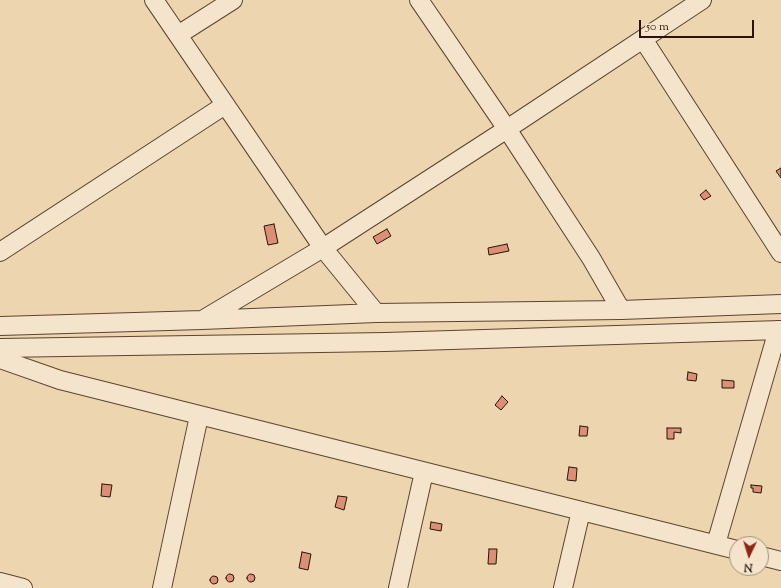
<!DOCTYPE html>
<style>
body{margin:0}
#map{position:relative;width:781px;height:588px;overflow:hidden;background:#edd6af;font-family:"Sorts Mill Goudy",serif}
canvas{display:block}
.north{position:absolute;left:729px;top:536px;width:40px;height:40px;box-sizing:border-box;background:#f3e4cb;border:1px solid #a3917c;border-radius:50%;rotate:184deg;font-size:11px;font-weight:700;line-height:16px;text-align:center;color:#2b1405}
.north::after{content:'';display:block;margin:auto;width:14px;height:18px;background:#8f2418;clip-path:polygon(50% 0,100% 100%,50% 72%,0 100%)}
.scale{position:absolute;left:639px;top:20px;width:115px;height:18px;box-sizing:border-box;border:2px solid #2b1405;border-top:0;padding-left:5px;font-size:12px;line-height:14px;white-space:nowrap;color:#2b1405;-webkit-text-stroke:3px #f3e4cb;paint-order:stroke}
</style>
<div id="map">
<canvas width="781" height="588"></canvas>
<div class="north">N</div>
<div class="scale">50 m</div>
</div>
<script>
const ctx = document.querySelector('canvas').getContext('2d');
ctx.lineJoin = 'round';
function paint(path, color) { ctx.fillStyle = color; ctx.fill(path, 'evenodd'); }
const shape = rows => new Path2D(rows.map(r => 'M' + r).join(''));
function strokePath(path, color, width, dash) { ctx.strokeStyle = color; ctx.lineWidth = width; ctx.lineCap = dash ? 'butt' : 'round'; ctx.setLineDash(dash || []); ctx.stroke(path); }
const building = shape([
 [781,168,781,178,776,171,781,168],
 [706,190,711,196,704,200,700,195,706,190],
 [274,224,278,243,268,245,264,226,274,224],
 [387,229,391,236,377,244,373,237,387,229],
 [507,244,509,251,489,255,488,248,507,244],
 [688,372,697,374,696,381,687,380,688,372],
 [722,380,734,381,734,388,722,388,722,380],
 [502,396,508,402,501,410,495,405,502,396],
 [580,426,588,427,587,436,579,436,580,426],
 [667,428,681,428,681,433,674,432,674,439,667,439,667,428],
 [569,467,577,468,576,481,567,480,569,467],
 [102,484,112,485,110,497,101,496,102,484],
 [751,485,762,486,761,493,753,492,753,488,751,488,751,485],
 [338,496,347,497,344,510,335,507,338,496],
 [431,522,442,524,441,531,430,529,431,522],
 [489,549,497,549,496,564,488,564,489,549],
 [302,552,311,554,308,570,299,568,302,552],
 '226 578a4 4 0 1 1 8 0a4 4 0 1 1-8 0Z',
 '247 578a4 4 0 1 1 8 0a4 4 0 1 1-8 0Z',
 '210 580a4 4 0 1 1 8 0a4 4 0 1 1-8 0Z'
]);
paint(building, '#da8f76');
strokePath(building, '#2b1405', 1);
const street = shape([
 [154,0,323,248,376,313],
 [419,0,507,129,591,258,621,310],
 [178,35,233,0],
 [643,39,781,253],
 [0,252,225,105],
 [204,319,323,248,507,129,702,0],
 [0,326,202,320,376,313,621,310,781,304],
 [0,348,385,342,781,330],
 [0,359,60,380,737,550],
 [716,544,778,330],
 [761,556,781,561],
 [0,582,23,588],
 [162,588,199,416],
 [398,588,424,472],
 [563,588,581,511]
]);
strokePath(street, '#5c4430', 20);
strokePath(street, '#f3e4cb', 18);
</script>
